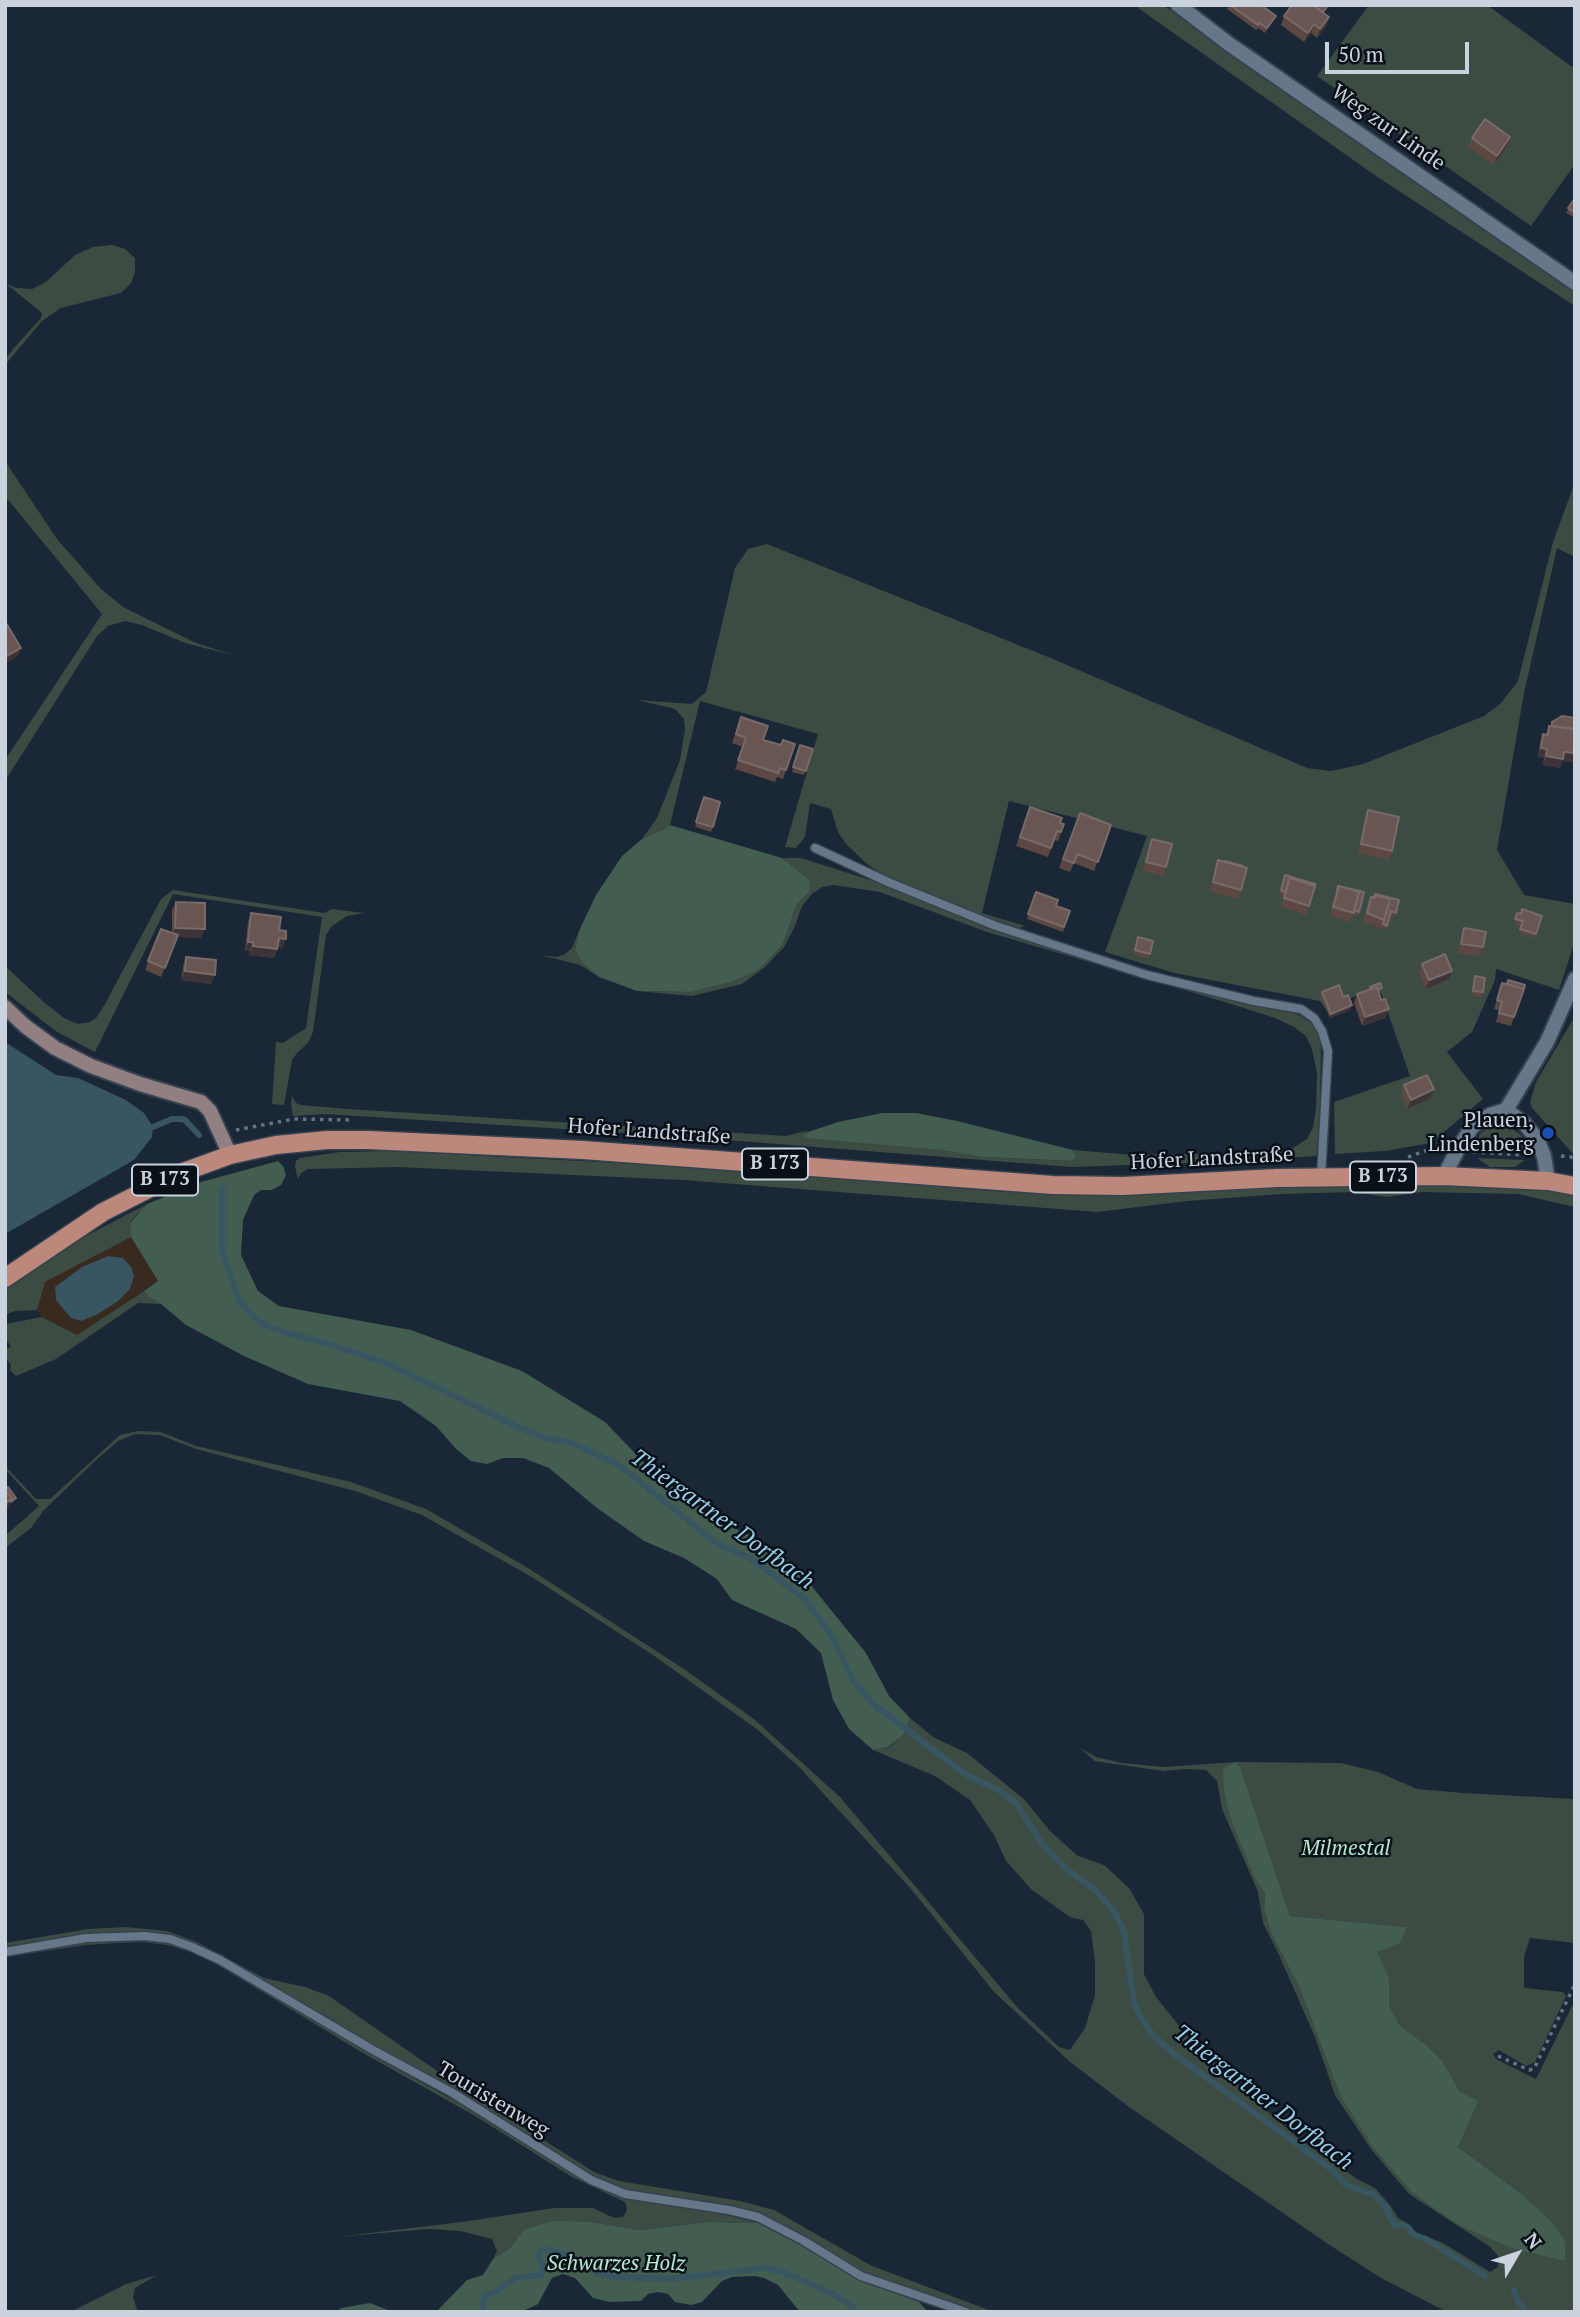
<!DOCTYPE html>
<meta charset="utf-8">
<style>
body{margin:0}
#map{position:relative;width:1580px;height:2317px;overflow:hidden;background:#192737;font-family:"PT Serif",serif}
canvas{display:block}
.frame{position:absolute;inset:0;border:7px solid #c9d2dd;pointer-events:none}
.north{position:absolute;left:1482px;top:2219px;width:70px;height:70px;-webkit-text-stroke:5px #091017;paint-order:stroke;rotate:51deg;font-size:19px;font-weight:700;line-height:28px;text-align:center;color:#c9d2dd}
.north::after{content:'';display:block;margin:auto;width:24px;height:32px;background:#c9d2dd;clip-path:polygon(50% 0,100% 100%,50% 72%,0 100%)}
.scale{position:absolute;left:1325px;top:42px;width:144px;height:32px;box-sizing:border-box;border:4px solid #c9d2dd;border-top:0;padding-left:9px;font-size:21px;line-height:24px;white-space:nowrap;color:#c9d2dd;-webkit-text-stroke:5px #091017;paint-order:stroke}
</style>
<div id="map">
<canvas width="1580" height="2317"></canvas>
<div class="frame"></div>
<div class="north">N</div>
<div class="scale">50 m</div>
</div>
<script>
const ctx = document.querySelector('canvas').getContext('2d');
ctx.lineJoin = 'round';
function paint(path, color) { ctx.fillStyle = color; ctx.fill(path, 'evenodd'); }
const shape = rows => new Path2D(rows.map(r => 'M' + r).join(''));
function strokePath(path, color, width, dash) { ctx.strokeStyle = color; ctx.lineWidth = width; ctx.lineCap = dash ? 'butt' : 'round'; ctx.setLineDash(dash || []); ctx.stroke(path); }
function drawText(font, color, halo, rows, align = 'center') {
  ctx.font = font + ' "PT Serif",serif'; ctx.lineWidth = 5; ctx.setLineDash([]); ctx.textBaseline = 'middle'; ctx.strokeStyle = halo; ctx.fillStyle = color; for (const [text, x, y, turn = 0] of rows) {
    ctx.save(); ctx.translate(x, y); ctx.rotate((+turn || 0) * Math.PI / 180); ctx.textAlign = isNaN(turn) ? turn : align; if (halo) ctx.strokeText(text, 0, 0); ctx.fillText(text, 0, 0); ctx.restore();
  }
}
paint(shape([
 [131,1237,158,1281,77,1335,42,1317,37,1310,44,1282]
]), '#382a1e');
paint(shape([
 [1134,5,1163,5,1575,292,1575,306,1376,176],
 [1369,5,1487,5,1575,69,1575,164,1531,226,1317,76],
 [112,245,125,249,135,258,135,272,131,283,121,293,61,308,42,321,5,365,5,360,13,349,41,318,42,313,5,283,16,288,32,289,46,282,75,255,93,247],
 [5,461,57,539,101,589,123,607,196,643,236,656,185,643,142,625,125,621,108,626,97,636,5,781,5,760,102,614,5,496],
 [1575,482,1575,557,1557,548,1524,693,1497,850,1524,895,1575,904,1573,947,1559,990,1496,969,1495,980,1472,1032,1447,1052,1483,1099,1431,1143,1385,1151,1335,1154,1334,1102,1410,1076,1379,987,1325,1008,1320,1001,1174,973,1105,952,1147,836,1009,801,982,913,1025,926,1019,928,991,920,889,879,867,864,846,844,838,832,831,809,810,803,805,837,796,848,785,847,818,734,700,701,670,825,664,829,642,839,657,818,680,760,685,730,684,719,675,709,637,700,692,704,706,692,735,568,748,549,767,544,1053,659,1307,768,1331,771,1363,764,1484,716,1500,704,1518,681,1553,542],
 [782,858,801,858,889,886,987,928,1279,1007,1301,1016,1311,1023,1319,1035,1321,1048,1319,1154,1315,1156,1246,1161,1072,1167,675,1136,326,1114,293,1116,291,1105,292,1096,296,1103,301,1105,348,1109,786,1136,809,1130,802,1134,943,1150,983,1157,1071,1161,1076,1158,1073,1150,1133,1155,1278,1152,1293,1148,1307,1139,1313,1127,1316,1109,1317,1073,1312,1049,1306,1036,1294,1027,1275,1018,1225,1002,987,932,880,892,833,885,822,887,812,894,802,906,795,926,784,947,764,968,742,984,692,996,637,991,689,992,783,944,797,903,810,880],
 [173,890,324,913,332,909,364,913,347,916,332,926,326,935,313,1032,308,1043,297,1053,292,1060,284,1105,272,1104,276,1042,283,1043,306,1028,322,917,173,894,95,1052,57,1032,5,992,5,966,45,1003,64,1018,78,1024,90,1022,96,1018,105,1004,161,899],
 [579,931,575,950,582,963,599,977,580,965,540,955,557,957,565,954,572,948],
 [1575,1016,1575,1156,1532,1108,1530,1102,1536,1082],
 [1499,1126,1511,1128,1521,1135,1527,1143,1528,1152,1474,1150,1480,1134,1486,1129],
 [390,1151,695,1167,992,1191,1070,1195,1136,1195,1322,1185,1388,1184,1546,1189,1575,1195,1575,1207,1518,1194,1421,1192,1387,1197,1353,1192,1282,1194,1187,1201,1097,1212,683,1180,398,1167,308,1169,301,1173,298,1179,295,1167,296,1161,300,1158,340,1152],
 [1477,1158,1525,1160,1515,1167,1490,1167],
 [147,1204,130,1222,131,1237,45,1282,37,1310,15,1311,5,1315,5,1290,86,1236],
 [144,1291,149,1297,161,1304,138,1303,56,1359,16,1376,10,1370,11,1365,5,1357,5,1351,11,1346,5,1338,5,1324,42,1317,77,1335],
 [138,1431,161,1432,196,1446,351,1482,426,1509,528,1568,684,1669,755,1720,840,1797,1017,2007,1059,2047,1070,2050,1085,2028,1095,1995,1095,1962,1091,1931,1083,1920,1070,1917,1032,1890,1006,1861,994,1835,970,1800,935,1776,873,1750,889,1747,903,1735,910,1718,933,1737,967,1753,1025,1800,1050,1831,1078,1856,1104,1865,1129,1888,1144,1914,1144,1974,1156,1997,1189,2038,1242,2089,1298,2138,1357,2179,1375,2188,1390,2205,1398,2218,1407,2223,1416,2232,1443,2243,1490,2272,1498,2267,1499,2257,1489,2246,1409,2194,1371,2149,1335,2095,1315,2037,1279,1955,1263,1923,1258,1892,1222,1809,1217,1781,1206,1770,1186,1769,1163,1771,1095,1761,1080,1748,1096,1757,1122,1763,1163,1767,1236,1762,1341,1763,1378,1772,1417,1789,1463,1793,1575,1799,1575,1943,1530,1938,1524,1957,1524,1988,1563,1992,1566,1996,1535,2062,1526,2066,1499,2050,1493,2054,1496,2059,1536,2079,1575,2000,1575,2312,1447,2312,1381,2278,1328,2244,1129,2107,1069,2061,994,1992,912,1890,800,1768,758,1730,653,1655,530,1576,422,1515,355,1491,196,1449,160,1435,135,1434,118,1441,95,1461,43,1511,31,1528,5,1548,5,1536,39,1506,5,1469,5,1466,36,1499,50,1499,120,1435],
 [1236,1762,1241,1769,1290,1916,1406,1927,1399,1943,1376,1952,1389,1978,1389,2006,1399,2026,1425,2044,1442,2060,1460,2092,1458,2147,1519,2192,1340,2095,1299,1987,1270,1931,1264,1908,1265,1893],
 [125,1927,167,1931,197,1942,264,1978,305,1987,329,1996,466,2091,594,2172,619,2181,740,2201,774,2210,872,2266,994,2312,976,2312,865,2273,769,2218,635,2192,591,2176,397,2059,198,1945,163,1934,130,1932,69,1937,5,1948,5,1943,88,1929],
 [143,1939,167,1942,218,1962,365,2051,478,2114,598,2187,626,2199,714,2212,759,2223,707,2222,640,2230,592,2222,523,2230,511,2247,493,2259,497,2251,492,2239,460,2231,428,2229,336,2237,462,2222,554,2208,593,2208,614,2218,623,2217,627,2210,625,2202,572,2177,477,2117,363,2053,216,1964,191,1952,167,1945,143,1942,116,1943,86,1945,5,1957,5,1955,86,1942],
 [157,2275,135,2288,133,2298,138,2312,70,2312,126,2284]
]), '#3c4c43');
paint(shape([
 [670,825,782,858,810,880,809,892,797,903,783,944,758,970,730,982,689,992,637,991,599,977,582,963,575,950,579,931,596,895,622,856,642,839,664,829],
 [882,1113,916,1113,957,1121,1073,1150,1076,1158,1071,1161,983,1157,942,1150,807,1138,802,1134,838,1122],
 [278,1161,283,1166,286,1175,281,1185,272,1190,261,1190,254,1195,243,1220,241,1255,258,1291,279,1306,411,1330,522,1371,605,1422,657,1476,722,1522,761,1541,796,1567,866,1653,889,1696,910,1718,903,1735,888,1747,873,1750,849,1729,833,1700,821,1653,796,1629,732,1600,717,1579,684,1558,644,1541,597,1508,549,1468,523,1458,503,1458,487,1464,471,1461,456,1449,436,1426,400,1401,308,1384,244,1356,186,1325,161,1304,149,1297,144,1291,158,1281,131,1237,130,1223,147,1204,201,1182],
 [1236,1762,1241,1769,1290,1916,1407,1927,1400,1943,1377,1952,1389,1978,1389,2006,1400,2026,1425,2044,1442,2060,1460,2092,1478,2101,1458,2147,1519,2192,1554,2224,1565,2241,1565,2261,1511,2248,1457,2224,1412,2192,1373,2147,1340,2095,1299,1987,1270,1931,1264,1908,1265,1893,1254,1876,1230,1817,1224,1790,1223,1769],
 [553,2221,592,2222,640,2230,707,2222,759,2223,789,2235,860,2279,919,2302,928,2312,800,2312,778,2285,764,2278,755,2276,732,2277,722,2281,702,2302,691,2305,675,2302,668,2294,658,2292,648,2294,641,2301,610,2302,593,2298,575,2278,563,2274,552,2278,538,2304,521,2312,431,2312,437,2311,467,2280,483,2275,493,2259,511,2247,523,2230],
 [370,2303,393,2312,337,2312,341,2308]
]), '#435e50');
paint(shape([
 [5,1042,56,1075,78,1078,126,1100,144,1113,153,1127,152,1137,134,1160,5,1234],
 [108,1256,123,1258,131,1267,134,1276,130,1289,117,1302,96,1315,81,1321,71,1318,56,1300,55,1287,82,1267]
]), '#385562');
strokePath(shape([
 [153,1127,172,1119,181,1119,185,1120,199,1135],
 [222,1188,222,1251,240,1302,254,1317,265,1325,280,1331,329,1344,389,1364,518,1427,544,1438,570,1442,619,1465,716,1543,750,1558,806,1600,831,1635,853,1680,873,1704,968,1776,999,1790,1016,1803,1042,1844,1065,1868,1094,1889,1114,1911,1124,1931,1134,2003,1141,2018,1153,2035,1173,2053,1331,2169,1346,2185,1373,2194,1387,2208,1390,2217,1396,2226,1402,2225,1408,2227,1414,2235,1426,2239,1485,2276],
 [1514,2290,1518,2302,1527,2312],
 [482,2312,484,2296,497,2291,515,2278,541,2275,544,2268,538,2256,541,2250,548,2250,575,2257,598,2273,614,2277,671,2279,765,2268,783,2272,831,2293,852,2306,855,2312]
]), '#385562', 6);
const lane = shape([
 [815,848,888,882,996,926,1147,975,1254,1001,1301,1009,1314,1018,1322,1031,1328,1051,1321,1177],
 [5,1952,86,1938,145,1936,170,1939,192,1947,220,1960,373,2050,451,2092,591,2180,625,2194,729,2210,758,2217,804,2241,861,2276,966,2312]
]);
const street = shape([
 [1178,5,1229,44,1575,283],
 [1506,1110,1524,1123,1537,1139,1544,1156,1548,1181],
 [1444,1176,1458,1149,1472,1127,1490,1115,1506,1110,1547,1042,1575,979]
]);
const secondary = shape([
 [5,1007,25,1026,55,1048,91,1066,140,1084,201,1102,210,1111,230,1155]
]);
const primary = shape([
 [5,1278,103,1212,178,1174,230,1155,276,1145,327,1140,368,1140,583,1150,1053,1185,1123,1186,1277,1178,1444,1176,1548,1181,1575,1186]
]);
strokePath(lane, '#374250', 11);
strokePath(street, '#374250', 18);
strokePath(secondary, '#374250', 18);
strokePath(primary, '#374250', 21);
strokePath(shape([
 [236,1130,294,1119,353,1120],
 [1473,1152,1525,1155],
 [1561,1156,1571,1157,1575,1160],
 [1408,1157,1425,1151,1438,1151],
 [1498,2056,1529,2070,1534,2069,1575,1984]
]), '#677381', 3.5, [3.5, 5]);
strokePath(lane, '#66778a', 8);
strokePath(street, '#66778a', 14);
strokePath(secondary, '#917f82', 14);
strokePath(primary, '#bb887b', 18);
paint(shape([
 [1228,5,1261,5,1274,20,1265,33,1258,28,1256,30,1227,9],
 [1324,13,1329,17,1326,26,1317,38,1311,33,1304,42,1281,25,1284,16],
 [1510,137,1507,146,1494,165,1468,147,1472,138],
 [1575,198,1575,218,1566,213],
 [741,717,763,740,781,745,795,744,783,779,777,777,775,782,735,769,743,747,732,743],
 [1575,718,1575,762,1562,761,1560,768,1543,765,1544,758,1538,757,1540,743,1543,734,1546,734,1549,726,1551,726,1552,722],
 [800,745,813,749,804,775,792,772],
 [704,797,720,802,711,832,695,827],
 [1030,807,1064,824,1058,841,1054,840,1048,857,1016,846],
 [1368,810,1392,851,1389,860,1358,853,1365,819],
 [1080,813,1111,825,1094,871,1074,863,1070,872,1059,868],
 [1152,839,1166,867,1163,876,1143,871],
 [1218,860,1241,890,1238,899,1209,891],
 [1285,875,1309,906,1306,915,1281,907,1284,896,1279,895],
 [1336,890,1359,912,1358,916,1353,915,1350,922,1330,916],
 [1036,892,1056,906,1070,911,1063,932,1027,919],
 [1371,897,1399,900,1394,917,1390,916,1386,930,1363,922],
 [176,902,201,938,177,937,161,977,145,970,161,929,172,933,172,910],
 [251,913,279,930,286,939,282,948,278,947,274,958,249,955,250,951,245,951,248,922],
 [1521,914,1542,916,1535,938,1519,933,1521,926,1514,923,1515,917],
 [1464,928,1483,947,1480,956,1458,953,1461,937],
 [1138,937,1150,954,1148,958,1133,954],
 [186,957,211,984,181,980,183,966],
 [1422,964,1449,979,1426,989,1419,973],
 [1475,976,1483,992,1481,997,1471,995],
 [1502,983,1525,985,1511,1026,1496,1022,1499,1010,1494,1009],
 [1370,987,1382,988,1380,993,1379,993,1381,1000,1389,1009,1385,1018,1362,1026,1354,1003,1357,994,1368,990],
 [1322,992,1343,997,1350,1010,1330,1018,1320,997],
 [1404,1085,1431,1098,1407,1109,1401,1094]
]), '#5d4743');
paint(shape([
 [1329,17,1326,26,1317,38,1320,29],
 [1314,24,1311,33,1304,42,1308,33],
 [1510,137,1507,146,1494,165,1497,156],
 [21,648,18,656,5,664,5,657],
 [1541,748,1547,749,1544,758,1538,757],
 [1564,752,1575,753,1575,762,1562,761,1560,768,1543,765,1546,756],
 [175,928,205,929,201,938,177,937,161,977,177,937,171,937],
 [279,938,286,939,282,948,275,947],
 [248,942,253,942,250,951,245,951],
 [253,946,277,949,274,958,249,955],
 [185,971,215,975,211,984,181,980],
 [1452,971,1449,979,1426,989,1429,980],
 [1352,1005,1350,1010,1330,1018,1331,1014],
 [1389,1009,1385,1018,1362,1026,1365,1017],
 [1434,1089,1431,1098,1407,1109,1411,1100],
 [12,1498,9,1507,5,1510,5,1504]
]), '#3d3437');
const building = shape([
 [1230,5,1261,5,1276,16,1267,28,1259,23,1258,25,1230,5],
 [1292,5,1313,5,1329,17,1320,29,1314,24,1308,33,1284,16,1292,5],
 [1313,5,1324,5,1327,7,1323,12,1313,5],
 [1485,119,1510,137,1497,156,1472,138,1485,119],
 [1575,198,1575,213,1568,208,1575,198],
 [6,623,21,648,5,657,5,624,6,623],
 [1562,716,1575,718,1575,729,1552,726,1552,722,1562,716],
 [741,717,768,726,763,740,781,745,783,740,795,744,786,770,780,768,778,773,738,760,746,738,736,734,741,717],
 [1549,726,1575,729,1575,753,1564,752,1563,759,1546,756,1547,749,1541,748,1543,734,1548,735,1549,726],
 [800,745,813,749,806,771,793,767,800,745],
 [704,797,720,802,713,827,696,822,704,797],
 [1030,807,1062,818,1060,823,1064,824,1061,832,1057,831,1051,848,1020,837,1030,807],
 [1368,810,1399,817,1392,851,1361,844,1368,810],
 [1080,813,1111,825,1098,862,1077,854,1074,863,1063,859,1080,813],
 [1152,839,1172,844,1166,867,1146,862,1152,839],
 [1218,860,1247,868,1241,890,1213,882,1218,860],
 [1225,861,1243,866,1224,862,1225,861],
 [1285,875,1315,884,1315,885,1290,878,1285,892,1281,890,1285,875],
 [1290,878,1315,886,1309,906,1284,898,1290,878],
 [1338,886,1364,892,1359,912,1354,910,1359,892,1339,886,1337,891,1338,886],
 [1339,886,1359,892,1354,913,1333,907,1339,886],
 [1036,892,1058,900,1056,906,1070,911,1064,927,1028,914,1036,892],
 [1375,894,1399,900,1396,913,1391,911,1387,926,1383,924,1390,899,1375,895,1374,898,1375,894],
 [1375,895,1390,899,1384,920,1367,913,1371,897,1375,898,1375,895],
 [176,902,205,903,205,929,175,928,176,902],
 [1522,909,1542,916,1536,934,1520,929,1523,921,1515,919,1517,913,1521,914,1522,909],
 [251,913,281,917,279,930,286,931,286,939,279,938,277,949,253,946,253,942,248,942,251,913],
 [1464,928,1486,932,1483,947,1461,944,1464,928],
 [161,929,178,935,165,968,148,961,161,929],
 [1138,937,1153,941,1150,954,1135,950,1138,937],
 [1445,954,1452,971,1429,980,1422,964,1445,954],
 [186,957,216,960,215,975,185,971,186,957],
 [1475,976,1485,978,1483,992,1473,991,1475,976],
 [1508,980,1525,985,1524,989,1507,984,1508,980],
 [1380,983,1382,988,1378,990,1377,987,1371,989,1370,987,1380,983],
 [1502,983,1524,989,1514,1017,1499,1013,1502,1002,1497,1000,1502,983],
 [1339,985,1343,997,1348,995,1352,1005,1331,1014,1322,992,1339,985],
 [1377,987,1381,1000,1385,999,1389,1009,1365,1017,1357,994,1377,987],
 [1427,1075,1434,1089,1411,1100,1404,1085,1427,1075],
 [8,1487,16,1498,11,1502,12,1498,5,1490,8,1487],
 [5,1490,12,1498,5,1504,5,1490]
]);
paint(building, '#695653');
strokePath(building, '#786a69', 2);
for (const [x, y, r, color] of [
 [1548,1133,7,"#1a4fb4"]
]) { const dot = new Path2D(); dot.arc(x, y, r, 0, 2 * Math.PI); ctx.fillStyle = color; ctx.fill(dot); strokePath(dot, '#091017', 2.5); }
for (const [x, y, w] of [
 [775,1164,66],
 [1383,1177,66],
 [165,1180,66]
]) { const box = new Path2D(); box.roundRect(x - w / 2, y - 15.5, w, 31, 5); ctx.fillStyle = '#091017'; ctx.fill(box); strokePath(box, '#c9d2dd', 2); }
drawText('bold 19px', '#c9d2dd', null, [
 ["B 173",775,1164],
 ["B 173",1383,1177],
 ["B 173",165,1180]
]);
drawText('21px', '#c9d2dd', '#091017', [
 ["Weg zur Linde",1388,128,35],
 ["Hofer Landstraße",649,1132,4],
 ["Hofer Landstraße",1212,1159,-3],
 ["Touristenweg",493,2100,31]
]);
drawText('21px', '#c9d2dd', '#091017', [
 ["Plauen,",1534,1121],
 ["Lindenberg",1534,1145]
], 'right');
drawText('italic 21px', '#b3ebce', '#091017', [
 ["Milmestal",1346,1849],
 ["Schwarzes Holz",616,2264]
]);
drawText('italic 23px', '#94cee8', '#091017', [
 ["Thiergartner Dorfbach",722,1520,36],
 ["Thiergartner Dorfbach",1263,2098,38]
]);
</script>
